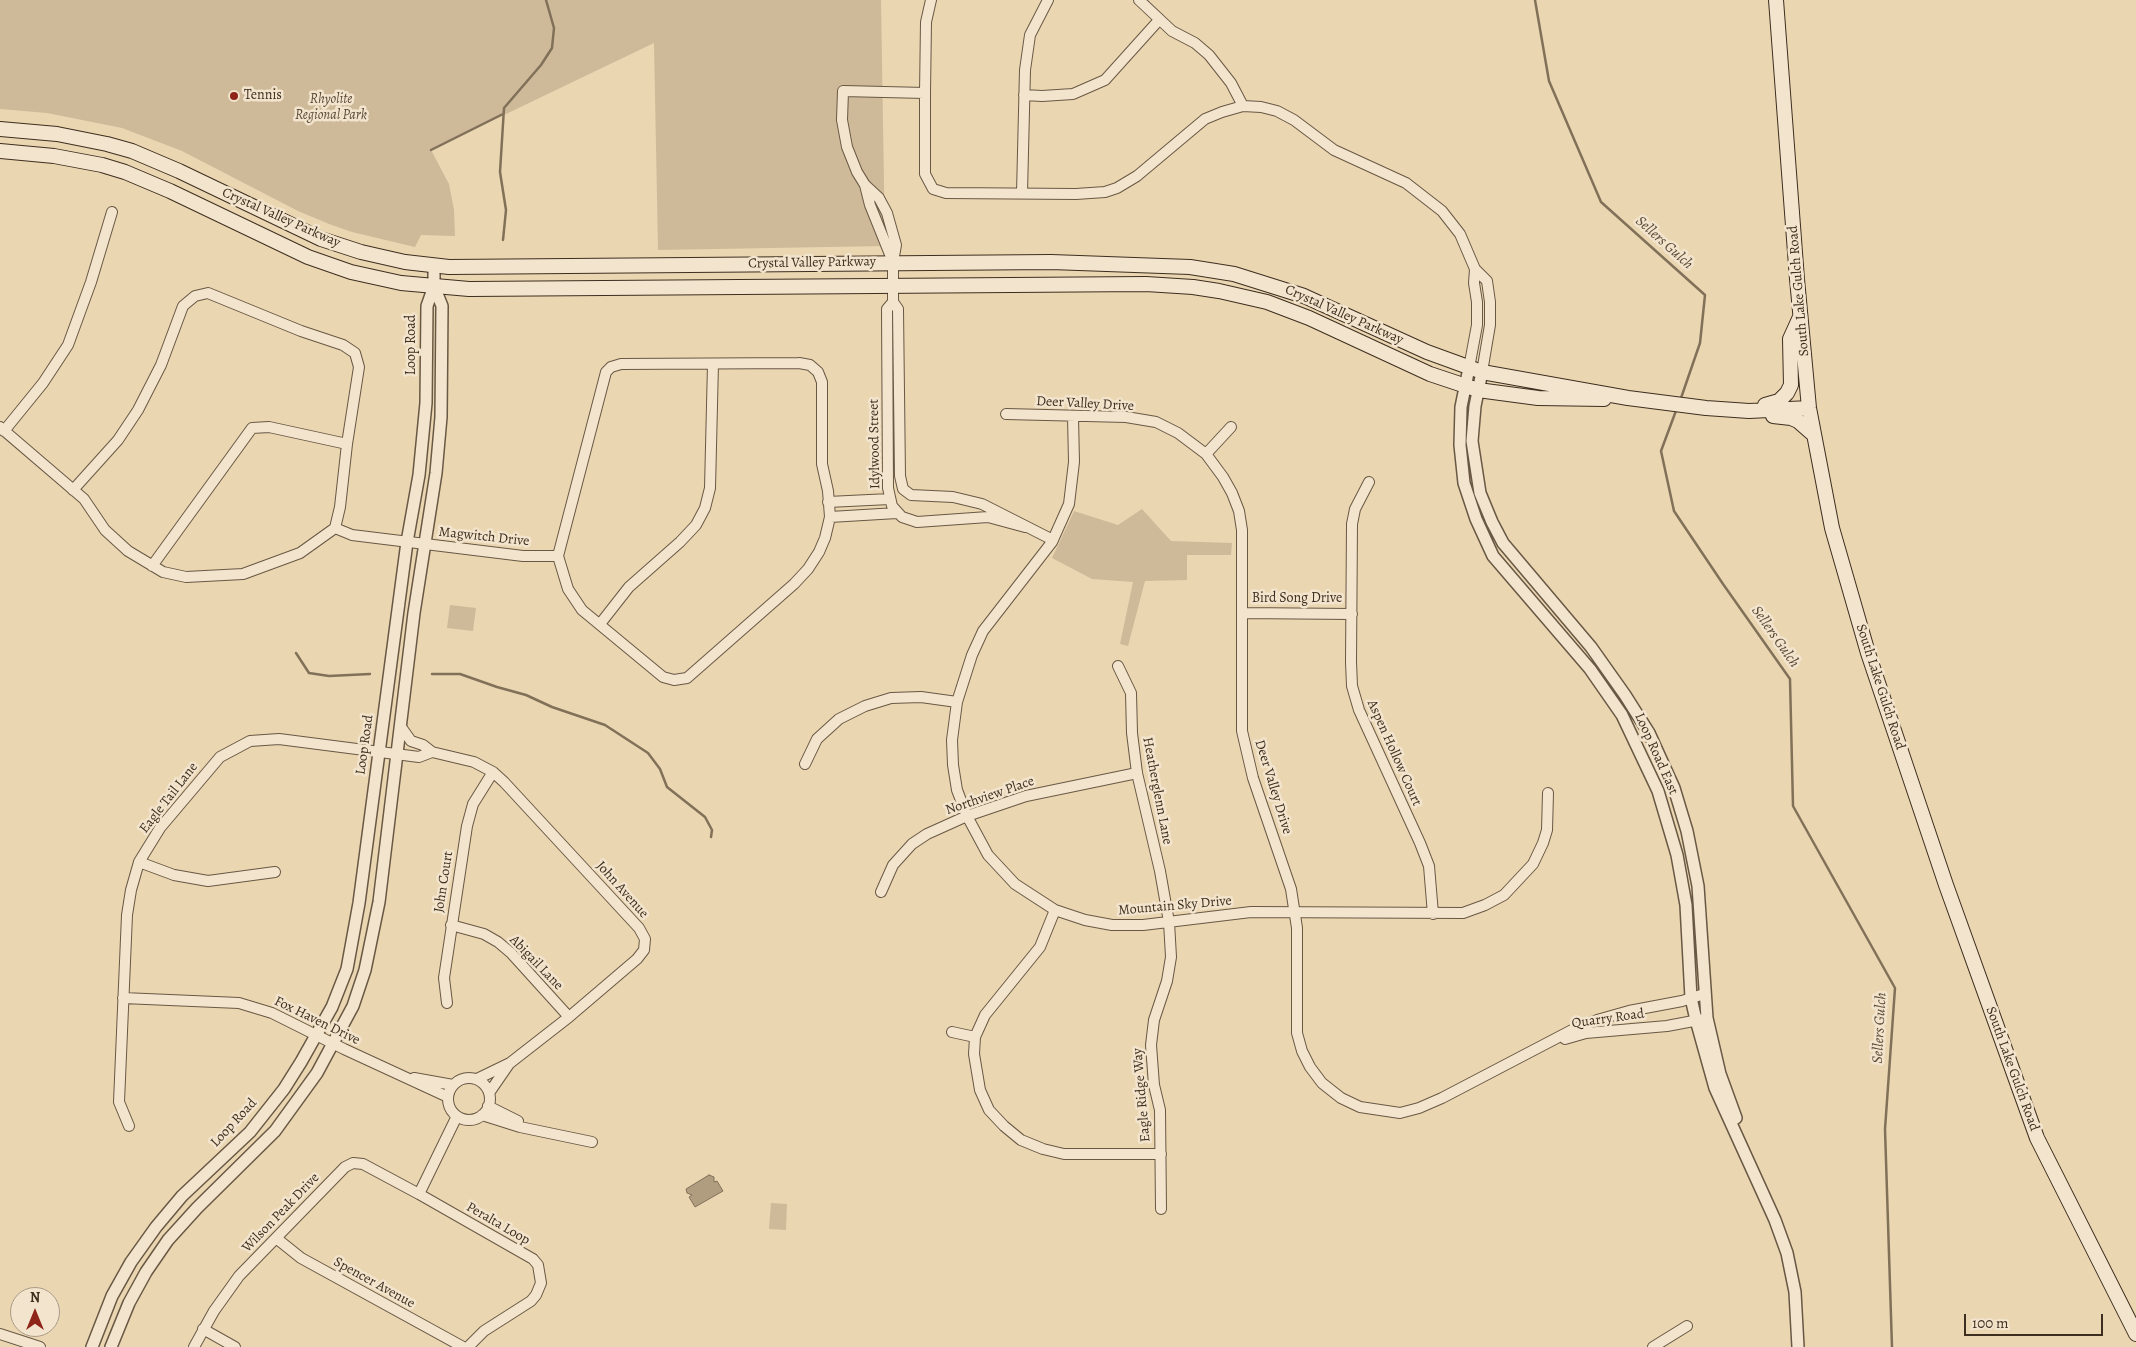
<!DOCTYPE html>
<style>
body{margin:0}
#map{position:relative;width:2136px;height:1347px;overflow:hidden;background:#ebd6b2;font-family:Alegreya,serif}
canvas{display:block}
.north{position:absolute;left:10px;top:1287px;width:50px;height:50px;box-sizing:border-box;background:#f2e4cd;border:1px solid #aa9b87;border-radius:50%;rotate:0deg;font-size:14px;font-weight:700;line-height:20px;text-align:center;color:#3e2e1f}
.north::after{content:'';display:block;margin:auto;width:18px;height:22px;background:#8f2418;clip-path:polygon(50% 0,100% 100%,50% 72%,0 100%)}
.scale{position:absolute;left:1964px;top:1314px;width:139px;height:22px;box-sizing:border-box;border:2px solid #3e2e1f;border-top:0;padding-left:6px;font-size:15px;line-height:18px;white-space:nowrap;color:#3e2e1f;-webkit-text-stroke:4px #f2e4cd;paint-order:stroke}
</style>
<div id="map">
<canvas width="2136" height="1347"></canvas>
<div class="north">N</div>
<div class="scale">100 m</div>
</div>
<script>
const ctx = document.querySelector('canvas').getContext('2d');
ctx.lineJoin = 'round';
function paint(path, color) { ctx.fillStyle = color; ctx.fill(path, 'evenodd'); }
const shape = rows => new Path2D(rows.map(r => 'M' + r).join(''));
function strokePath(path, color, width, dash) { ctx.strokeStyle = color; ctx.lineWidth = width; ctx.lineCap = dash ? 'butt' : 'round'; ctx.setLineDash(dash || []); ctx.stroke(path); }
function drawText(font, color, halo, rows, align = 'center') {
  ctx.font = font + ' Alegreya,serif'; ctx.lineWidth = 5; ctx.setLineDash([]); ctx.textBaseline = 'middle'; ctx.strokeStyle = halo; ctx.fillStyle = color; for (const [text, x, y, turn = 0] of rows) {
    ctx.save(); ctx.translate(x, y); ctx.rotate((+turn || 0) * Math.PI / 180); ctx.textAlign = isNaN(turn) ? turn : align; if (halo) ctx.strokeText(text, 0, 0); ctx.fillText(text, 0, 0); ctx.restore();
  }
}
paint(shape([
 [0,0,881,0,885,246,658,250,654,43,431,150,449,184,454,210,455,236,421,235,415,247,352,232,329,224,298,211,182,151,122,128,47,113,0,109],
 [1142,509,1171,541,1232,543,1231,555,1187,555,1187,580,1145,581,1128,646,1120,644,1133,582,1092,579,1052,558,1074,511,1118,525],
 [450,605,476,608,473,631,447,628],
 [771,1203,787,1204,786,1230,769,1229]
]), '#ceb999');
const water = shape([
 [709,1175,714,1177,714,1182,717,1181,723,1191,695,1207,689,1197,692,1195,687,1193,686,1189,709,1175]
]);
paint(water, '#b09d80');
strokePath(water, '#827159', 1);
strokePath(shape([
 [1535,0,1549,81,1601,202,1705,295,1700,343,1680,401],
 [431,150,503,114],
 [503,240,506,210,500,172,504,108,541,65,552,48,554,28,546,0],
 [1677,408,1661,451,1674,511,1723,584,1790,679,1793,806,1895,988,1885,1129,1892,1347],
 [296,653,309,673,329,676,370,674],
 [432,674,460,674,497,687,526,695,552,707,605,725,648,753,660,769,667,787,705,817,712,830,711,837]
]), '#827159', 2.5);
const minor = shape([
 [1139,0,1172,31,1195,43,1209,55,1231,83,1243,106,1261,107,1277,111,1294,120,1334,150,1406,183,1442,211,1460,234,1475,269,1487,281,1490,302,1490,325,1482,372],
 [925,93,926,22,931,0],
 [1024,95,1042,96,1073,94,1105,80,1159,20],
 [865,185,879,198,887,213,896,245,893,262,893,302,887,309,888,488,892,506,902,517,917,522,988,517,1025,527],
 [1022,193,1025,70,1030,35,1048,0],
 [893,262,870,205,865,185,857,172,847,147,842,120,843,91,925,93,925,174,933,189,946,193,1076,194,1105,192,1117,188,1137,176,1205,119,1222,112,1243,106],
 [893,302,898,309,900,476,903,489,911,495,953,497,982,504,1053,540],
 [799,363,810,365,818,372,822,382,822,464,828,491,830,517,825,538,819,552,808,569,794,584,687,678,674,680,663,677,582,610,568,589,558,556,606,372,611,367,621,364,799,363],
 [1469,368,1477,325,1477,302,1474,283,1475,269],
 [1006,414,1126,417,1156,422,1178,433,1206,454,1223,477,1232,493,1239,511,1242,530,1242,731,1253,778,1291,889,1297,928,1297,1033,1302,1051,1310,1067,1322,1083,1341,1098,1360,1107,1400,1113,1419,1108,1442,1098,1574,1029,1597,1020,1629,1011,1682,1001,1704,994],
 [1073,417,1074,462,1069,504,1052,542,983,631,972,655,957,702,952,740,953,765,957,790,967,816,988,855,1015,884,1055,910,1085,920,1112,925,1143,925,1251,912,1463,913,1485,905,1504,895,1533,864,1543,843,1547,830,1548,793],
 [0,427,84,499,105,530,128,551,163,572,186,577,243,574,300,553,335,528,340,507,347,444,359,367,355,353,343,345,301,331,208,293,195,296,183,306,161,365,138,410,118,440,73,490],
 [4,431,43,383,68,345,91,282,112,212],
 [1206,454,1231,427],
 [1369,482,1355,509,1352,524,1351,662,1352,686,1359,710,1420,843,1429,866,1433,914],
 [828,502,890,499],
 [830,517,897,513],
 [335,528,352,535,523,556,558,556],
 [152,566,252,428,269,427,347,444],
 [1242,613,1352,614],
 [600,624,629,587,680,542,696,525,705,508,710,488,713,364],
 [1118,666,1131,693,1132,733,1137,773,1160,871,1169,922,1171,957,1167,981,1154,1020,1151,1045,1154,1085,1160,1110,1161,1209],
 [432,752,474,762,493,772,504,782,639,928,645,939,644,950,637,959,569,1017,510,1063,477,1079],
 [805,764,817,739,839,719,865,706,891,698,921,697,957,702],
 [139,862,174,875,208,881,275,872],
 [881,892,893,865,912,844,927,834,967,816,1026,796,1137,773],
 [1055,910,1040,947,985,1015,975,1037,974,1054,980,1090,989,1110,1004,1126,1021,1140,1043,1149,1064,1154,1161,1154],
 [451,925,484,934,498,942,511,953,569,1017],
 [123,998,239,1003,272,1013,344,1049,448,1097],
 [447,1003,444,978,467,826,473,804,493,772],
 [952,1032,975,1037],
 [1565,1039,1586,1033,1667,1026,1704,1019],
 [414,1078,453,1085],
 '448 1099a21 21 0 1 1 42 0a21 21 0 1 1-42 0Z',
 [489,1093,509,1064],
 [488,1106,518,1121],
 [482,1115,520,1127,592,1142],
 [129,1126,119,1102,127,915,131,890,139,862,160,828,220,757,250,741,279,739,419,757,432,752,423,745,411,741,401,727],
 [419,1194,457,1116],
 [276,1238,301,1258,463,1347],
 [203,1329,235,1347],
 [0,1334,40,1347],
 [194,1347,214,1311,239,1276,345,1167,353,1163,363,1164,419,1194,533,1259,538,1265,541,1283,536,1295,531,1301,484,1331,468,1347],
 [1653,1347,1687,1326]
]);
const tertiary = shape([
 [1469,368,1461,407,1460,445,1464,483,1476,519,1493,556,1590,669,1622,715,1658,791,1677,855,1686,905,1691,998,1696,1020,1715,1088,1775,1220,1787,1253,1795,1292,1798,1347],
 [1482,372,1475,406,1472,441,1480,493,1492,522,1503,543,1591,647,1625,695,1649,733,1674,788,1687,831,1698,886,1707,1018,1720,1074,1736,1118],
 [92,1347,112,1296,131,1262,156,1227,182,1196,250,1132,284,1089,301,1062,332,1007,347,969,359,903,407,542,419,475,426,403,427,306,434,286,434,266],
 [111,1347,129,1303,146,1272,168,1240,197,1208,275,1131,317,1073,353,1006,365,970,379,902,414,613,436,473,441,417,442,306,434,286]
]);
const secondary = shape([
 [1776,0,1797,279,1809,408,1832,528,1868,653,1946,885,2037,1138,2136,1334],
 [0,129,57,134,107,144,132,151,179,171,321,239,361,252,405,262,449,267,1051,262,1190,267,1234,274,1304,296,1427,352,1482,372,1628,398,1706,408,1749,411,1809,408],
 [0,151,54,156,102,165,125,172,170,191,308,257,351,272,401,283,469,289,1146,284,1193,287,1219,291,1267,302,1309,318,1430,374,1478,390,1538,398,1604,399],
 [1765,405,1779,401,1787,393,1791,385,1790,339,1800,317],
 [1773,416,1791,418,1798,421,1814,435]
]);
strokePath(minor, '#695844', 12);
strokePath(tertiary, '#695844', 14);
strokePath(secondary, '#3e2e1f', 16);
strokePath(minor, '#f2e4cd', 10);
strokePath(tertiary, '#f2e4cd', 11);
strokePath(secondary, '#f2e4cd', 14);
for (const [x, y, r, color] of [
 [234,96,5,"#8f2418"]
]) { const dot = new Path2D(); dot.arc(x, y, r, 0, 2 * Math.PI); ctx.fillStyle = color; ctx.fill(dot); strokePath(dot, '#f2e4cd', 2); }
drawText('14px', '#3e2e1f', '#f2e4cd', [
 ["Tennis",244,96]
], 'left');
drawText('italic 14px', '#5b4a37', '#f2e4cd', [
 ["Rhyolite",331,100],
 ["Regional Park",331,116]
]);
drawText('14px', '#3e2e1f', '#f2e4cd', [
 ["Crystal Valley Parkway",281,218,24],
 ["Crystal Valley Parkway",812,263,-1],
 ["South Lake Gulch Road",1799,291,-95],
 ["Crystal Valley Parkway",1344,315,24],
 ["Loop Road",412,345,-90],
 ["Deer Valley Drive",1085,404,3],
 ["Idylwood Street",875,444,-91],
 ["Magwitch Drive",484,537,6],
 ["Bird Song Drive",1297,599],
 ["South Lake Gulch Road",1880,687,72],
 ["Loop Road",365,745,-82],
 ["Aspen Hollow Court",1394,753,66],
 ["Loop Road East",1656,754,66],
 ["Deer Valley Drive",1273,787,73],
 ["Heatherglenn Lane",1157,791,79],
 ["Northview Place",990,796,-19],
 ["Eagle Tail Lane",169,798,-52],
 ["John Court",444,882,-81],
 ["John Avenue",622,890,48],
 ["Mountain Sky Drive",1175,906,-5],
 ["Abigail Lane",536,963,46],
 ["Quarry Road",1608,1019,-8],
 ["Fox Haven Drive",317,1021,26],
 ["South Lake Gulch Road",2012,1069,70],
 ["Eagle Ridge Way",1142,1095,-95],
 ["Loop Road",234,1123,-47],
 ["Wilson Peak Drive",281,1213,-46],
 ["Peralta Loop",498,1224,30],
 ["Spencer Avenue",374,1283,29]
]);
drawText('italic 15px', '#5a4a37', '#f2e4cd', [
 ["Sellers Gulch",1664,243,42],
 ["Sellers Gulch",1775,637,55],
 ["Sellers Gulch",1880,1028,-87]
]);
</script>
